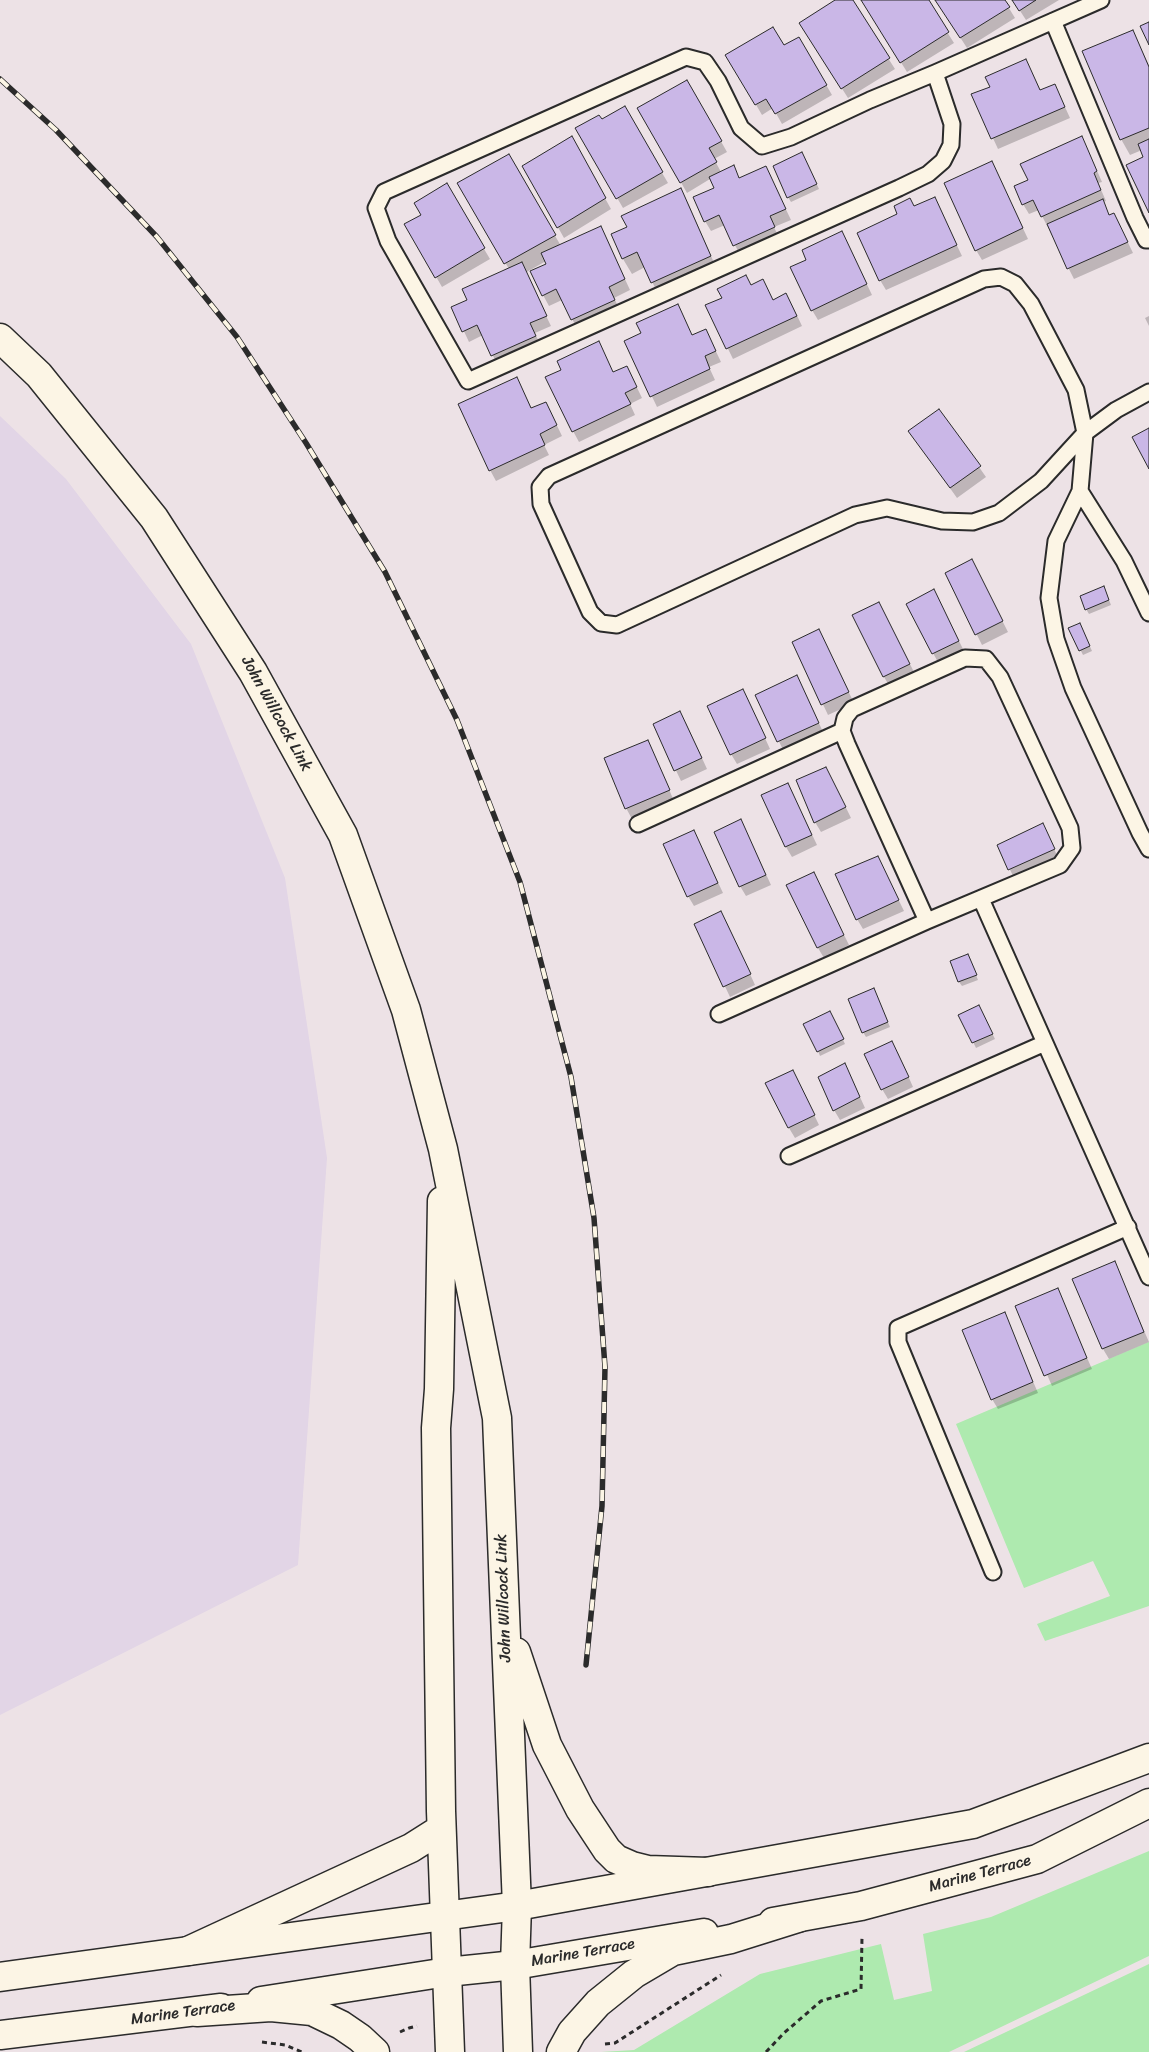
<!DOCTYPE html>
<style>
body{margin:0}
canvas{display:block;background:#ede2e6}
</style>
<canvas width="1149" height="2052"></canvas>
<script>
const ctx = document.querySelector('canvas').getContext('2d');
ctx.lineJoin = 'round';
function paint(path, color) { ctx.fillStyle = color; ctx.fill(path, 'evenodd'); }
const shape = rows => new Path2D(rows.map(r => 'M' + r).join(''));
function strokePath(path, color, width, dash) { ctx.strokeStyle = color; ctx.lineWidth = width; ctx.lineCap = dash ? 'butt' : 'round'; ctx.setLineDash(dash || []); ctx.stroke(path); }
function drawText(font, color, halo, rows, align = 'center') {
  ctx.font = font + ' Sriracha,sans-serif'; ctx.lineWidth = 4; ctx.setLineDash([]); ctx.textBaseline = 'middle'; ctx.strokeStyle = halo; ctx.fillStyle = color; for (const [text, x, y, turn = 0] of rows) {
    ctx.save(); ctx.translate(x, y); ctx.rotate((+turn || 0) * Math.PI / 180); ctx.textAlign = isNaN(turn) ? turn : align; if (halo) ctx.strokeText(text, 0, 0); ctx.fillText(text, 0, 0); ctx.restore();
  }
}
paint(shape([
 [0,416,66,479,191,644,285,878,327,1158,298,1565,0,1715]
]), '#e2d5e6');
paint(shape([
 [1149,1342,1149,1606,1045,1641,1037,1624,1110,1596,1093,1561,1024,1588,956,1424],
 [1149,1851,1149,1956,949,2052,601,2052,634,2050,760,1974,881,1944,894,2000,932,1991,923,1934,991,1917],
 [1149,1964,1149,2052,964,2052]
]), '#aeeaaf');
paint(shape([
 [838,0,851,0,895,69,848,98,807,34],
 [862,0,927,0,954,43,907,72],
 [936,0,1004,0,1015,18,967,48],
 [1013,0,1059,0,1026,20],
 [1132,31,1149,65,1149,210,1145,158,1142,150,1130,155,1121,139],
 [799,38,832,95,782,124,773,108,762,115,727,55,784,47],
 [1026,61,1041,91,1060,96,1070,118,998,149,973,95,991,87],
 [687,81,727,152,714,159,721,172,733,167,740,179,771,178,791,220,774,227,779,238,740,255,725,225,711,231,705,221,716,189,710,179,687,193,639,108],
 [624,108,668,183,623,208,577,129,601,121],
 [571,137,611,209,564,238,524,167],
 [1087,148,1102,182,1098,183,1106,201,1103,202,1110,216,1119,224,1133,253,1074,279,1039,210,1029,214,1023,204],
 [508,155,561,246,606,238,630,290,614,298,620,310,578,330,562,300,549,306,543,295,548,265,546,261,525,273,551,326,535,333,541,347,498,366,483,335,469,342,453,308,469,301,509,269,459,184],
 [805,159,819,189,791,202,788,197],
 [997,173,1028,239,982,260,976,250],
 [446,185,490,259,442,287,406,224,422,215],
 [681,190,689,205,718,272,660,298,645,267,632,274,623,259,628,228],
 [934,198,962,256,886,290,880,280,914,207],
 [847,243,872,295,818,320,812,310],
 [751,286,773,301,792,305,802,326,733,359,707,306],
 [1149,316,1149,326,1145,318],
 [692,336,711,341,721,362,709,367,715,380,657,407,626,342],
 [627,367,642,398,630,404,635,415,579,442,573,431,613,373],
 [522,389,532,409,546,403,562,436,544,445,549,455,496,481,490,470],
 [939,410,986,477,957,498,910,432],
 [977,571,1008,632,982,645,946,573],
 [1106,592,1111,605,1089,614,1086,609],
 [939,601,964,651,939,664,933,653],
 [879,603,915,674,890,687,884,677],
 [1070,629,1082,629,1092,651,1083,655],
 [819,631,854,703,828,715,794,643],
 [802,687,824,734,784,752,757,695],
 [748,701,770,749,737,764,731,754],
 [686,723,707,769,681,781,654,724],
 [648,741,674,801,632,819,626,808],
 [832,779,851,818,821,832,815,822],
 [788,784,817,845,792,857,786,847],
 [746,831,771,885,746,896,740,886],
 [1048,835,1059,860,1015,880,998,845],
 [699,842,723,893,694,906,688,896],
 [883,868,904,911,863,929,857,919],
 [819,884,849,945,824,958,818,948],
 [727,923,755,985,730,997,696,925],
 [968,955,978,980,962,986,959,982],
 [876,994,890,1027,866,1037,863,1032],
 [981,1011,995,1039,976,1048,960,1015],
 [832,1017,845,1044,820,1056,818,1051],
 [898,1053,913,1087,888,1099,882,1089],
 [850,1075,865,1108,840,1120,834,1110],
 [798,1082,819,1125,795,1138,789,1128],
 [1114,1263,1149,1342,1109,1359,1103,1349],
 [1057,1290,1092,1369,1052,1386,1017,1306],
 [1004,1314,1038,1393,998,1409,992,1399]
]), '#0003');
const building = shape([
 [835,0,853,0,890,58,841,89,799,23,835,0],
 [861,0,929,0,949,32,900,63,861,0],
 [935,0,1005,0,1010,7,960,38,935,0],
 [1012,0,1036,0,1019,11,1012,0],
 [1149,22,1149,45,1140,26,1149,22],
 [773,27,784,45,799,37,827,85,775,114,766,99,755,105,725,55,773,27],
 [1133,30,1149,67,1149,128,1120,140,1082,51,1133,30],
 [1026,59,1040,90,1055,84,1065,107,991,139,971,94,990,87,985,77,1026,59],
 [687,80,722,141,709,148,717,162,680,183,637,108,687,80],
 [625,106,663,172,616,199,575,128,599,115,602,119,625,106],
 [572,136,606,198,557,228,522,166,572,136],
 [1082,136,1097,171,1094,173,1101,190,1041,217,1033,200,1022,205,1014,186,1028,180,1020,164,1082,136],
 [1149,139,1149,213,1126,165,1143,157,1138,144,1149,139],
 [802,152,817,184,787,198,773,166,802,152],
 [509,154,556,235,504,264,457,183,509,154],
 [992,161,1023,228,975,251,944,183,992,161],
 [734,165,739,178,766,166,786,209,770,216,775,227,733,246,719,215,704,222,693,197,714,188,709,177,734,165],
 [447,183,485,248,435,278,404,224,421,215,414,203,447,183],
 [681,188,711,256,651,283,637,252,622,259,611,234,627,227,621,216,681,188],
 [935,197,957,245,879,281,857,233,897,214,894,206,910,198,914,206,935,197],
 [1103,199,1109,215,1114,213,1128,242,1067,269,1047,224,1103,199],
 [601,226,625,279,609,287,615,300,571,320,556,289,542,296,530,271,546,264,541,253,601,226],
 [842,231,867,284,811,311,790,267,806,260,802,250,842,231],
 [522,262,547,316,530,323,536,336,491,356,477,325,462,332,451,307,467,300,462,289,522,262],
 [746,275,751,285,763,279,773,300,786,293,797,316,726,349,705,305,722,298,717,289,746,275],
 [678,304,692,335,706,329,716,351,705,356,710,369,650,397,624,341,641,333,636,323,678,304],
 [599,341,613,372,627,366,637,387,625,393,631,404,572,432,545,377,561,370,557,361,599,341],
 [517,377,531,408,546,402,557,425,540,434,545,445,489,471,458,404,517,377],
 [939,409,981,466,950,488,908,431,939,409],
 [1149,428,1149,469,1132,437,1149,428],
 [972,559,1003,621,975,635,945,573,972,559],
 [1104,586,1109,600,1085,610,1080,596,1104,586],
 [934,589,959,641,932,654,906,604,934,589],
 [879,602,910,664,883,677,852,615,879,602],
 [1080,623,1090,646,1079,651,1068,628,1080,623],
 [819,629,849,692,821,705,792,642,819,629],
 [797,675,819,723,777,742,755,695,797,675],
 [743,689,766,738,730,755,707,706,743,689],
 [680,711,702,758,674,771,653,724,680,711],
 [648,740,670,790,625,809,604,758,648,740],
 [826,767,846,807,814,823,796,780,826,767],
 [788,783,812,835,785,847,761,795,788,783],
 [741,819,766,875,739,887,714,832,741,819],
 [1043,823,1055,849,1008,870,997,845,1043,823],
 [694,830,718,883,687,897,663,844,694,830],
 [878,856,899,900,856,920,835,874,878,856],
 [814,872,844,935,817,948,786,885,814,872],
 [721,911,751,974,723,987,694,924,721,911],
 [968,954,977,975,958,982,950,961,968,954],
 [874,988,888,1022,862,1033,848,999,874,988],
 [979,1005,993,1034,972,1043,958,1015,979,1005],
 [830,1011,844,1039,817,1052,803,1024,830,1011],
 [892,1041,909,1077,881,1090,864,1054,892,1041],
 [845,1063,860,1097,833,1111,818,1077,845,1063],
 [793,1070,815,1115,788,1128,765,1083,793,1070],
 [1115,1261,1144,1332,1102,1349,1072,1279,1115,1261],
 [1058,1288,1087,1358,1044,1376,1015,1306,1058,1288],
 [1005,1312,1033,1382,991,1400,962,1330,1005,1312]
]);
paint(building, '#cab7e7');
strokePath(building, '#2b2b2b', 1);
const service = shape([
 [1053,21,1135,218,1146,240,1149,240],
 [935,73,952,124,951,145,943,161,928,174,899,188,468,381,388,241,376,208,384,192,686,57,705,62,718,81,741,128,762,146,791,137,870,100,935,73,1101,0],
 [1001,277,1015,284,1031,304,1076,390,1085,433,1041,481,999,513,973,522,942,521,887,508,855,515,617,625,601,623,590,612,541,504,540,487,549,476,984,279,1001,277],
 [1149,392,1116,410,1085,433,1080,491,1124,561,1149,613],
 [1080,491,1056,541,1049,598,1056,639,1073,688,1140,833,1149,849],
 [638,824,842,731],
 [981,899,1149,1277],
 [719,1014,927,921,1060,865,1072,848,1070,828,1000,677,986,659,965,658,852,709,845,718,842,731,847,744,927,921],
 [789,1156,1045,1043],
 [993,1572,898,1342,898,1328,1128,1227]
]);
const tertiary = shape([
 [517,1906,973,1824,1149,1758],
 [773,1922,861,1906,1037,1859,1149,1803],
 [515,1965,704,1933]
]);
const secondary = shape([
 [0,1977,517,1906],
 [261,2001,447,1972,515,1965],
 [0,2035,221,2008]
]);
const primary = shape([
 [0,338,39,375,154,518,253,672,343,835,406,1010,443,1149,497,1418,517,1906,515,1965,518,2052],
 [442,1201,439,1389,436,1428,441,1811,450,2052],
 [516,1652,547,1745,580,1809,607,1850,616,1859,632,1866,648,1870,708,1872],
 [188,1951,411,1848,441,1829],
 [197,2012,271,2007,312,2011,341,2025,360,2038,375,2052],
 [561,2052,572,2032,598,2003,634,1974,673,1951,731,1939,798,1918]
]);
strokePath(service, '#2b2b2b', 19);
strokePath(tertiary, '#2b2b2b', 31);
strokePath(secondary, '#2b2b2b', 31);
strokePath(primary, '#2b2b2b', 31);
strokePath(shape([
 [400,2032,409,2028,417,2026],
 [262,2042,285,2045,302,2052],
 [605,2044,615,2043,721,1975],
 [766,2052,784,2033,821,2001,861,1989,862,1937]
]), '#2b2b2b', 3, [5, 4]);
strokePath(service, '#fcf5e5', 15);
strokePath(tertiary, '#fcf5e5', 28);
strokePath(secondary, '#fcf5e5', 28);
strokePath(primary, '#fcf5e5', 28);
const rail = shape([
 [0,79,56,130,157,237,237,337,306,443,385,572,457,720,520,882,571,1077,594,1218,605,1367,602,1506,586,1665]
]);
strokePath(rail, '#2b2b2b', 5.5);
strokePath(rail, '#fcf5e5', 4, [11]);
drawText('16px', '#2b2b2b', '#fcf5e5', [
 ["John Willcock Link",276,714,61],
 ["John Willcock Link",504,1598,-92],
 ["Marine Terrace",980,1874,-15],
 ["Marine Terrace",583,1953,-10],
 ["Marine Terrace",183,2013,-8]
]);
</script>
